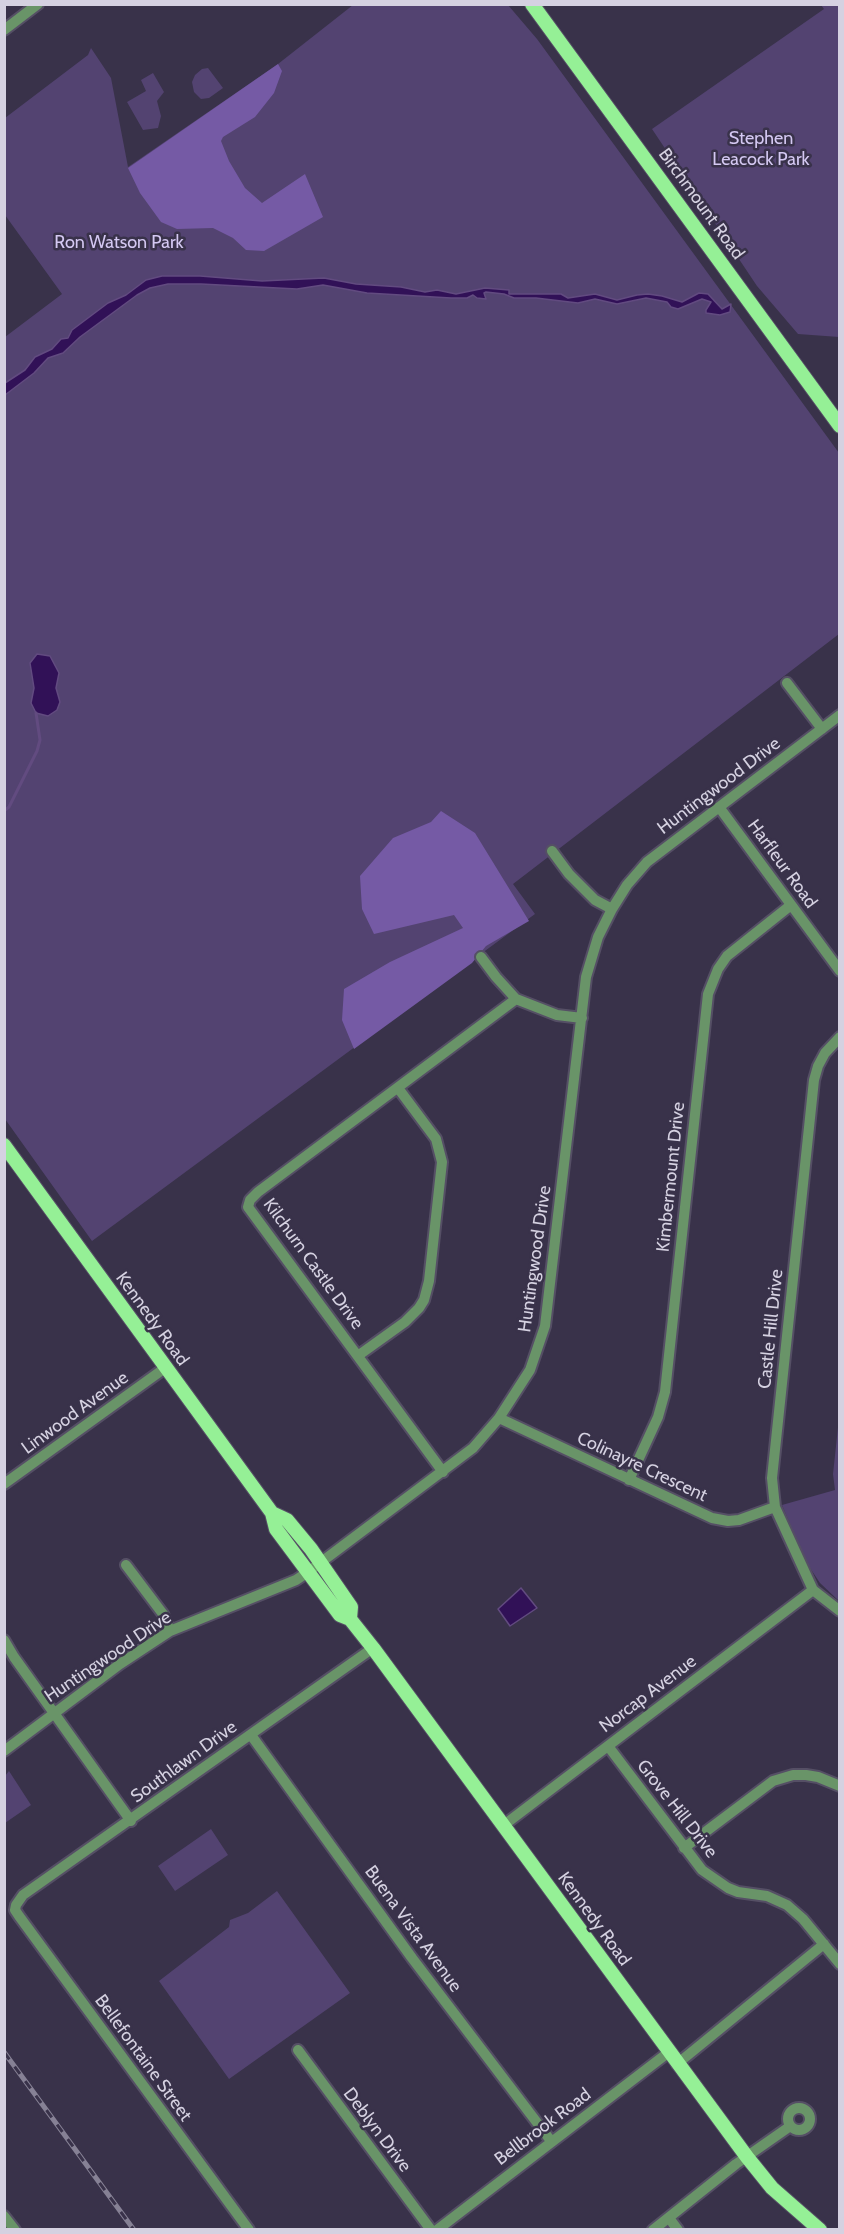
<!DOCTYPE html>
<style>
body{margin:0}
#map{position:relative;width:844px;height:2234px;overflow:hidden;background:#39324a;font-family:Cabin,sans-serif}
canvas{display:block}
.frame{position:absolute;inset:0;border:6px solid #d5d1e1;pointer-events:none}
</style>
<div id="map">
<canvas width="844" height="2234"></canvas>
<div class="frame"></div>
</div>
<script>
const ctx = document.querySelector('canvas').getContext('2d');
ctx.lineJoin = 'round';
function paint(path, color) { ctx.fillStyle = color; ctx.fill(path, 'evenodd'); }
const shape = rows => new Path2D(rows.map(r => 'M' + r).join(''));
function strokePath(path, color, width, dash) { ctx.strokeStyle = color; ctx.lineWidth = width; ctx.lineCap = dash ? 'butt' : 'round'; ctx.setLineDash(dash || []); ctx.stroke(path); }
function drawText(font, color, halo, rows, align = 'center') {
  ctx.font = font + ' Cabin,sans-serif'; ctx.lineWidth = 5; ctx.setLineDash([]); ctx.textBaseline = 'middle'; ctx.strokeStyle = halo; ctx.fillStyle = color; for (const [text, x, y, turn = 0] of rows) {
    ctx.save(); ctx.translate(x, y); ctx.rotate((+turn || 0) * Math.PI / 180); ctx.textAlign = isNaN(turn) ? turn : align; if (halo) ctx.strokeText(text, 0, 0); ctx.fillText(text, 0, 0); ctx.restore();
  }
}
paint(shape([
 [353,5,508,5,537,39,839,453,839,634,513,884,535,914,92,1241,5,1119,5,337,62,294,5,215,5,118,88,55,91,48,111,78,128,167,278,64],
 [821,5,839,5,839,337,798,334,757,286,652,129,824,9],
 [208,68,223,88,209,98,201,99,194,92,192,82,195,75,202,69],
 [153,73,164,92,157,101,161,116,158,128,143,130,127,102,146,91,141,80],
 [839,1418,839,1601,820,1583,806,1562,782,1505,835,1490,833,1474],
 [9,1771,31,1805,5,1823,5,1776],
 [211,1829,228,1855,175,1891,158,1866],
 [277,1891,350,1993,229,2079,159,1981,229,1927,230,1920,248,1913]
]), '#534371');
paint(shape([
 [278,64,282,71,274,93,255,117,223,137,221,141,229,161,245,188,262,203,305,174,323,217,264,251,246,250,233,238,213,228,177,229,161,222,140,193,128,168],
 [441,811,475,833,529,921,486,946,472,963,354,1049,342,1020,344,989,390,962,463,928,454,915,374,934,362,909,360,876,393,838,431,822]
]), '#755aa5');
const water = shape([
 [162,276,200,276,262,281,324,278,356,284,401,287,425,292,437,290,456,294,485,288,509,290,509,294,561,294,568,298,595,294,617,300,637,295,648,294,662,296,682,302,699,293,708,294,722,309,731,304,730,312,720,315,706,313,706,310,711,302,702,299,678,309,671,307,667,302,646,298,617,304,595,299,578,303,536,298,514,298,504,294,486,292,484,293,486,299,477,298,473,295,467,298,451,298,367,293,323,285,297,289,201,284,168,284,150,288,137,295,80,337,63,353,48,358,34,373,5,395,5,383,25,370,35,357,52,349,61,339,68,338,72,330,108,303,126,295,146,280,162,276],
 [37,654,50,656,59,673,56,688,60,702,57,710,48,716,36,713,31,703,34,688,30,663,37,654],
 [521,1588,537,1608,510,1626,498,1609,521,1588]
]);
paint(water, '#311157');
strokePath(water, '#624b80', 1.5);
strokePath(shape([
 [4,811,9,807,37,751,40,740,36,713]
]), '#624b80', 3);
const minor = shape([
 [4,30,38,4],
 [787,683,822,729],
 [719,807,840,971],
 [552,851,569,874,595,900,612,909],
 [481,957,496,977,516,999,557,1015,582,1018],
 [840,1037,825,1053,818,1066,814,1080,772,1478,775,1507,813,1590,840,1611],
 [359,1355,405,1322,419,1308,424,1300,429,1281,442,1162,436,1139,398,1088],
 [499,1418,712,1518,728,1521,739,1520,775,1507],
 [443,1472,248,1207,250,1200,258,1192,516,999],
 [629,1480,658,1417,665,1392,708,994,718,969,727,956,791,905],
 [4,1484,165,1368],
 [126,1565,163,1614,170,1631],
 [4,1640,14,1657,131,1821],
 [251,1735,412,1958,551,2141],
 [608,1746,702,1870,728,1888,738,1892,767,1896,787,1905,803,1919,840,1964],
 [4,1751,120,1664,170,1631,296,1580,308,1572,473,1448,499,1418,530,1370,545,1326,586,977,598,937,612,909,627,885,647,862,840,715],
 [504,1825,813,1590],
 [684,1848,773,1781,793,1775,806,1775,818,1777,840,1786],
 [298,2050,431,2230],
 [677,2064,824,1944],
 '788 2119a11 11 0 1 1 22 0a11 11 0 1 1-22 0Z',
 [4,2216,15,2230],
 [669,2218,678,2230],
 [249,2230,19,1916,15,1910,16,1905,23,1895,373,1648],
 [437,2230,669,2052],
 [653,2230,736,2164,789,2127]
]);
const major = shape([
 [532,4,840,426],
 [4,1145,272,1513,276,1529,340,1615,350,1619,373,1648,747,2157,772,2188,820,2230],
 [272,1513,287,1520,311,1549,351,1607,350,1619]
]);
strokePath(minor, '#554f65', 14);
strokePath(major, '#554f65', 16);
strokePath(minor, '#699468', 10);
strokePath(major, '#95f096', 14);
const rail = shape([
 [4,2052,134,2230]
]);
strokePath(rail, '#868195', 5);
strokePath(rail, '#39324a', 3, [9]);
drawText('18px', '#d4c8f2', '#39324a', [
 ["Stephen",761,139],
 ["Leacock Park",761,160],
 ["Ron Watson Park",119,243]
]);
drawText('18px', '#d5d1e1', '#39324a', [
 ["Birchmount Road",701,204,54],
 ["Huntingwood Drive",719,786,-37],
 ["Harfleur Road",782,864,54],
 ["Kimbermount Drive",671,1177,-84],
 ["Huntingwood Drive",535,1259,-82],
 ["Kilchurn Castle Drive",313,1264,54],
 ["Kennedy Road",152,1319,54],
 ["Castle Hill Drive",771,1329,-84],
 ["Linwood Avenue",75,1413,-36],
 ["Colinayre Crescent",642,1467,25],
 ["Huntingwood Drive",108,1657,-34],
 ["Norcap Avenue",648,1694,-37],
 ["Southlawn Drive",184,1762,-36],
 ["Grove Hill Drive",677,1809,52],
 ["Kennedy Road",594,1919,54],
 ["Buena Vista Avenue",413,1929,54],
 ["Bellefontaine Street",143,2058,54],
 ["Bellbrook Road",543,2127,-37],
 ["Deblyn Drive",377,2130,53]
]);
</script>
